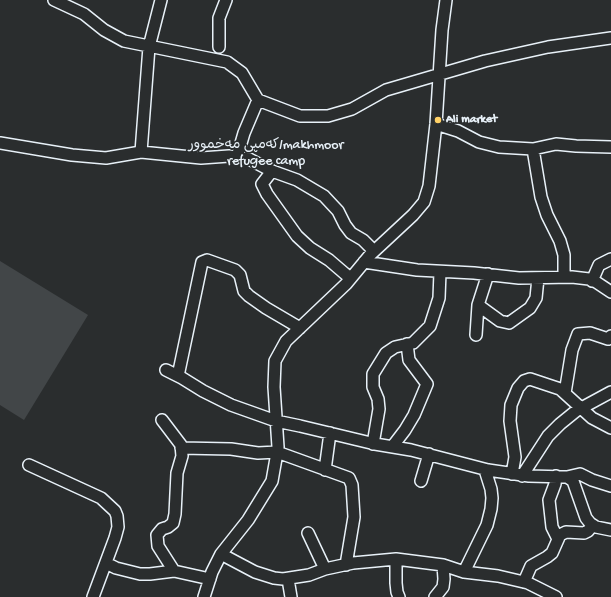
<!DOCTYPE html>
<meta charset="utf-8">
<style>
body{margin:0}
canvas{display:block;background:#2a2d2e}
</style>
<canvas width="611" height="597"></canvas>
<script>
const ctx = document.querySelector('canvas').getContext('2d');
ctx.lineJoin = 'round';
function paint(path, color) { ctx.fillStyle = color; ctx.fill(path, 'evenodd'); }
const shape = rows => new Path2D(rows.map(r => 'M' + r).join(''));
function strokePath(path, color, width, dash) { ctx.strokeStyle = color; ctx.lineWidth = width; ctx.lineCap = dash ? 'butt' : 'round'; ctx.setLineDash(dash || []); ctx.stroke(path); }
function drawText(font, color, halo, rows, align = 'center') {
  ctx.font = font + ' "Gochi Hand","Playpen Sans Arabic",sans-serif'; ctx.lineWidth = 3.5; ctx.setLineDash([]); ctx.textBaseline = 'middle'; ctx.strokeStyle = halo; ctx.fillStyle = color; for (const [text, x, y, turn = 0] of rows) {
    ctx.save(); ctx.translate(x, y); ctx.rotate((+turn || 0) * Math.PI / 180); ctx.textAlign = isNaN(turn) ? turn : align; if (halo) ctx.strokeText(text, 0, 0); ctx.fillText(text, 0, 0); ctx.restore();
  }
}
paint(shape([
 [0,261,88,315,24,420,0,405]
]), '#424648');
const minor = shape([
 [54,0,84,14,104,30,124,41,227,62,242,73,258,100,300,116,328,116,352,109,386,90,485,61,548,47,611,38],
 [219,47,219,18,226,0],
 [436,124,458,131,479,142,499,147,533,149,556,144,576,146,611,147],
 [0,143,72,155,106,158,141,152,201,158,229,156,249,159,272,171,297,180,324,196,338,211,345,225,351,233,363,240,374,251],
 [533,149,541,197,547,215,560,241,564,255,564,277],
 [141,152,149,47,161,0],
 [237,157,244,133,258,100],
 [272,171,262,184,267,194,297,236,310,248,329,260,350,278],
 [364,262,417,270,474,273,519,278,572,277,589,279,596,282,611,292],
 [592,281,599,265,611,259],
 [478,305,500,321,509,323,530,308,536,298,538,278],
 [476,335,478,305,488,274],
 [166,370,182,378,203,391,231,405,276,421,300,426,375,444,411,450,488,470,529,476,567,477,573,481,586,518,590,523,596,527,611,530],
 [178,376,202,262,207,260,235,270,240,275,244,291,249,296,266,308,300,328],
 [565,393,572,350,578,334,590,333,608,339,611,336],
 [162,420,181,445,182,456,177,473,175,514,173,523,168,527,162,529,157,535,158,546,174,571],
 [373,444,379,409,378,399,373,387,373,374,386,353,395,347,413,343,430,326,439,298,440,272],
 [392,447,405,430,414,415,427,384,409,360,407,344],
 [181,448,231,449,258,453,277,452,349,478,352,485,354,517,346,565],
 [29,465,101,498,115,511,117,516,118,527,115,538,93,597],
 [325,470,330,433],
 [512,474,515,457,510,421,511,405,518,388,524,381,530,379,560,389,592,418,611,428],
 [522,476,548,436,560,424,576,411,611,392],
 [556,476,555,484,549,500,552,527,558,539],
 [567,477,580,474,592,480,611,486],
 [421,481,429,454],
 [308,533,325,569],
 [221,554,255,572,274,578,283,579,309,575,325,569,353,563,396,559,443,565,464,572,498,576,528,583,556,597],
 [396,559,396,583,397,592,399,597],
 [106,563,116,568,140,574,150,574,174,571,210,579],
 [464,572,487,525,491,509,492,498,491,489,485,470],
 [288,579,291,597],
 [524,582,531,566,547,557,552,553,560,535,566,532,584,533,588,531,593,525],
 [204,597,212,572,221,554,248,520,272,481,278,447,274,387,275,361,286,341,346,284,370,255,413,215,424,202,429,186,436,124,442,30,446,0],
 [435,597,443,587,444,579,443,565]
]);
strokePath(minor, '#e8f1f8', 14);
strokePath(minor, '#2a2d2e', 11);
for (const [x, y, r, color] of [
 [438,120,4,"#ffd166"]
]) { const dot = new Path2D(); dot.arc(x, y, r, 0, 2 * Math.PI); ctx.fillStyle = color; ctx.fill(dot); strokePath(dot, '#2a2d2e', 1.5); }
drawText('bold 12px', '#e8f1f8', '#2a2d2e', [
 ["Ali market",446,120]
], 'left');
drawText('14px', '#e8f1f8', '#2a2d2e', [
 ["کەمپی مەخموور/makhmoor",266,146],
 ["refugee camp",266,162]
]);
</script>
